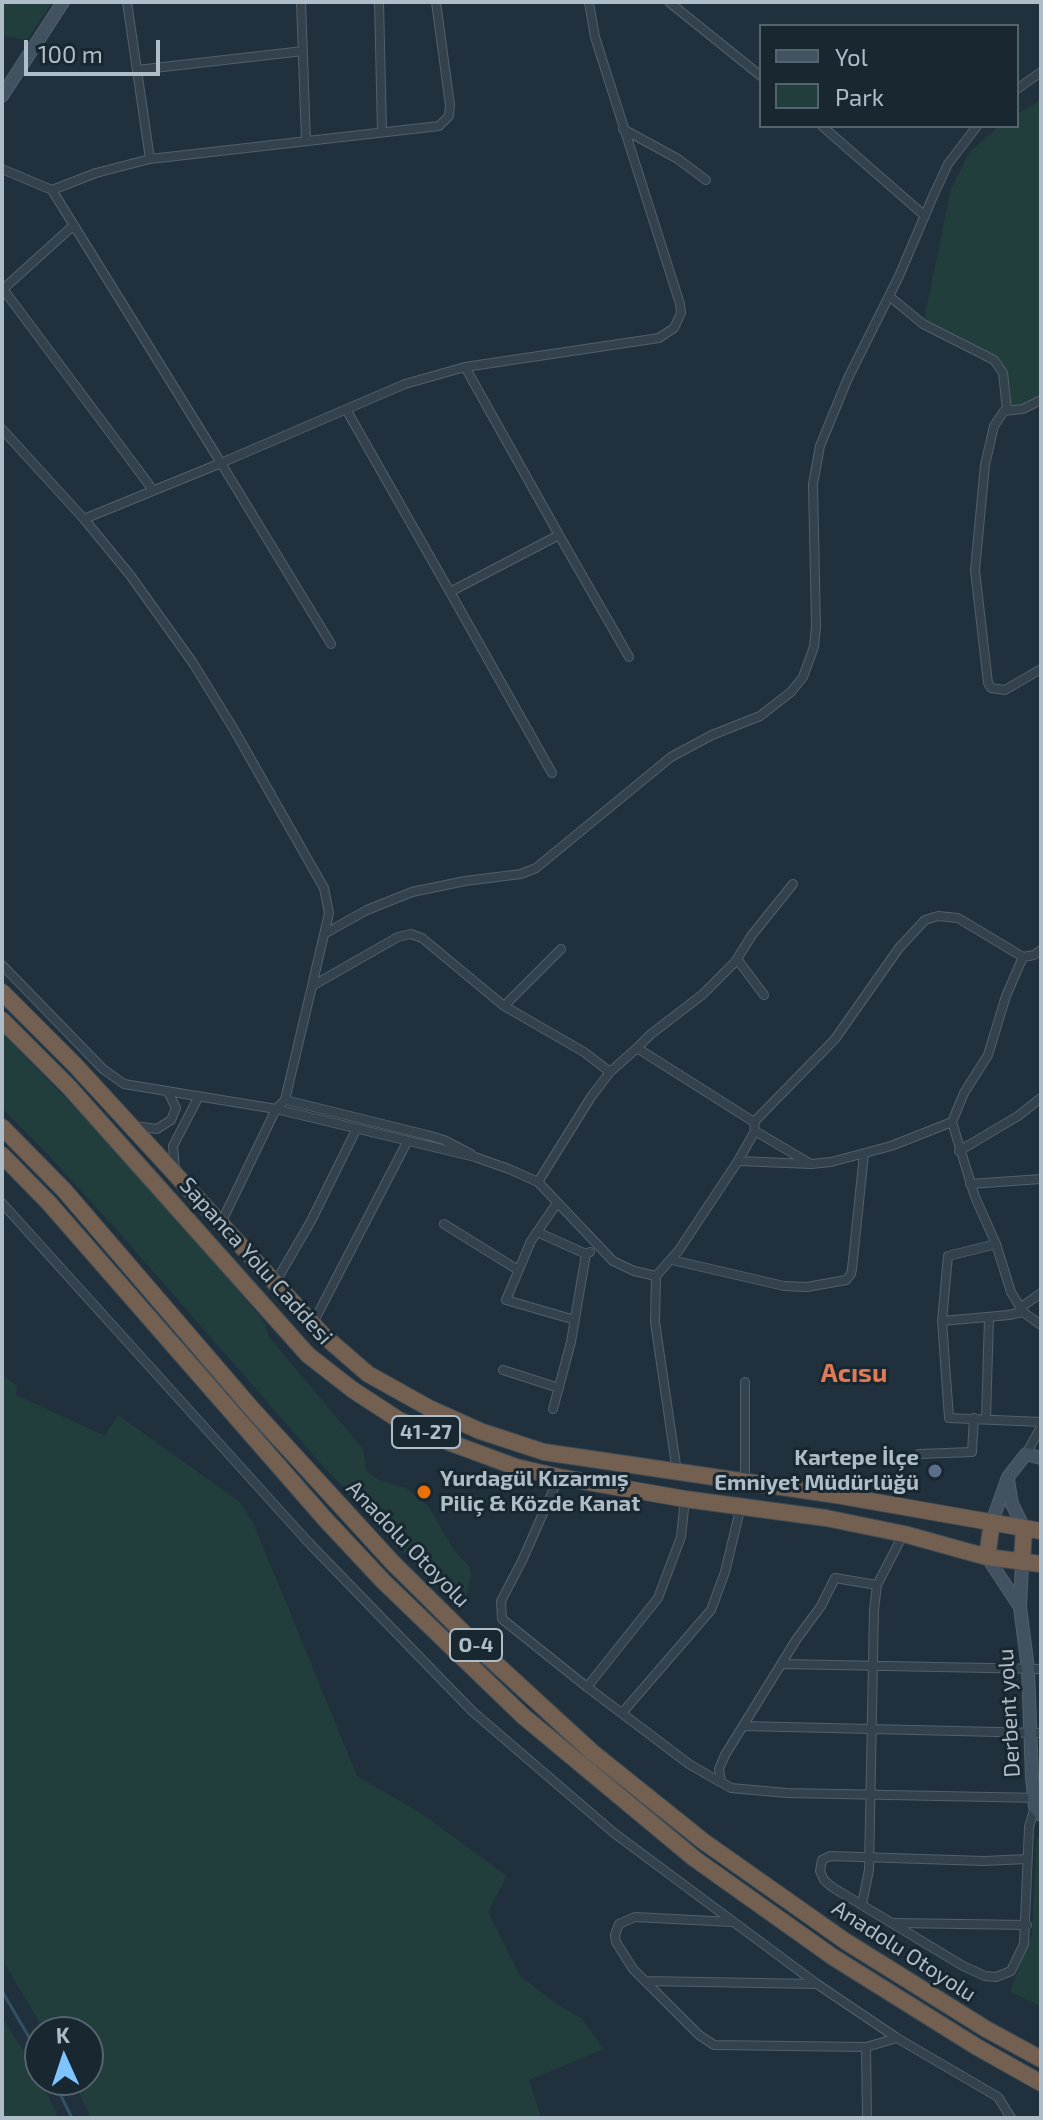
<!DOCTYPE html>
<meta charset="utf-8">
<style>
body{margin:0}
#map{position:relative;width:1043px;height:2120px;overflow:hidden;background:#20313d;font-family:"Exo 2",sans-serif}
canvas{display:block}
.frame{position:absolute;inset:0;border:4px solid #afbdc9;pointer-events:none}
.legend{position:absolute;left:759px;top:24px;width:260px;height:104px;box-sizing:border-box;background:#192731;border:2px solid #55636e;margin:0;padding:10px 14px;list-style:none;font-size:24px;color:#afbdc9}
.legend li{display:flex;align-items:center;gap:16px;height:40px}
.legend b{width:40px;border:2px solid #55636e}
.north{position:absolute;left:24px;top:2016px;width:80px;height:80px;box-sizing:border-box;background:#192731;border:2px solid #55636e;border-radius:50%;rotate:357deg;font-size:22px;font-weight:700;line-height:32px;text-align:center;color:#afbdc9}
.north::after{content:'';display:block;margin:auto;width:28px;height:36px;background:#7ec5ff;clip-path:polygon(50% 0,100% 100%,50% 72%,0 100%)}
.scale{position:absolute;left:24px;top:40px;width:136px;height:36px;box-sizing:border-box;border:4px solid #afbdc9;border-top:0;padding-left:10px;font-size:24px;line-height:28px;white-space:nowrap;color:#afbdc9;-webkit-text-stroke:6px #192731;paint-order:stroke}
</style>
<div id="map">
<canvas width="1043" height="2120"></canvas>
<div class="frame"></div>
<ul class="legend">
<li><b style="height:10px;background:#425260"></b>Yol</li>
<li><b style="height:22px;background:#223e3c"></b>Park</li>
</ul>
<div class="north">K</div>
<div class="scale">100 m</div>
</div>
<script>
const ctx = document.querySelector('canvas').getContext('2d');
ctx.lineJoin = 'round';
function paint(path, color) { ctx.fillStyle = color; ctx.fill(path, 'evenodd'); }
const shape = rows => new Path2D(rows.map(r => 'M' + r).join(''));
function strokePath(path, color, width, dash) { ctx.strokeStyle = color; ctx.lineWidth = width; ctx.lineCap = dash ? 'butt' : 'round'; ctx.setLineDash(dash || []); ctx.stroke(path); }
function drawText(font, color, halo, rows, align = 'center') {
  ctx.font = font + ' "Exo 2",sans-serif'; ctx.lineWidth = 6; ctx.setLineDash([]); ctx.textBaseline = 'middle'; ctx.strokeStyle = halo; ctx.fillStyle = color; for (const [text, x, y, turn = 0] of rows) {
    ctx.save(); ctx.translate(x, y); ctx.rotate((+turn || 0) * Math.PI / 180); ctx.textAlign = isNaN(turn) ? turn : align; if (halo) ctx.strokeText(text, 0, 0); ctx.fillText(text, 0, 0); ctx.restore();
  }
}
paint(shape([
 [2,2,52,2,27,40,2,35],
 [1041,100,1041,396,1019,406,1006,404,1000,366,923,324,951,189,969,153,999,126,1017,126,1017,114],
 [2,1033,112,1146,235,1286,264,1322,269,1337,363,1449,367,1472,381,1481,406,1488,429,1507,455,1552,470,1567,471,1578,465,1602,458,1610,325,1468,117,1230,42,1148,2,1108],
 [2,1375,17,1386,16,1395,105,1436,118,1415,240,1502,252,1521,269,1561,357,1776,422,1814,507,1876,488,1912,520,1976,558,2005,581,2018,604,2049,529,2080,541,2118,91,2118,73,2080,88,2080,88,2032,45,2032,2,1959],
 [1037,1837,1041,1837,1041,2006,1010,1992,1032,1933],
 [2,2017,38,2074,58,2118,2,2118]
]), '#223e3c');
strokePath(shape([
 [2,1991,40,2056],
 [53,2080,72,2118]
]), '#325066', 3);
const street = shape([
 [127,2,150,159],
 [301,2,306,141],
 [379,2,382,132],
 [669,2,761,76],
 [137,70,303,51],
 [1017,89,1041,72],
 [822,126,925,216],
 [623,129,678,159,706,180],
 [2,169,52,190,221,463,405,384,465,367,659,338,674,328,681,313,680,304,595,37,589,2],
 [52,190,96,173,150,159,439,126,449,116,450,105,436,2],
 [3,289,153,490],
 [2,290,74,225],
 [889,296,923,324,994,360,1003,373,1007,410],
 [1041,400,1023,409,1004,411,994,426,985,465,975,570,988,683,991,688,1005,690,1041,669],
 [347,411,450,592,559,535,465,367],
 [2,429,84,519],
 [559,535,629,657],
 [450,592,552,773],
 [324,934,367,910,412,892,465,881,521,874,536,868,671,757,712,735,760,716,791,692,803,677,814,647,816,626,813,484,820,446,848,378,899,276,934,194,948,164,977,126],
 [737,959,764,995],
 [2,965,103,1069,124,1084,276,1109,475,1157,509,1169,538,1182,613,1261,634,1271,656,1276],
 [312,986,329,913,324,888,233,728,193,663,130,575,84,519,221,463,331,644],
 [504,1006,561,949],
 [637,1048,651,1034,702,995,735,962,752,935,793,884],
 [285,1100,427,1135,444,1140,471,1154],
 [952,1122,964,1093,988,1055,1006,996,1023,957],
 [134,1126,157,1129,171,1120,176,1108,168,1092],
 [755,1131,811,1164],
 [959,1151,1018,1116,1041,1098],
 [738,1161,811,1164,831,1162,891,1146,952,1122,975,1197,996,1244,1011,1292,1023,1312,1041,1325],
 [175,1168,173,1146,199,1096],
 [538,1182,591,1097,610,1072,637,1048,754,1122],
 [970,1184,1041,1179],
 [2,1203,309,1543,472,1711,614,1833,817,1984,897,2038,998,2097,1011,2118],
 [557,1203,531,1241,506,1300,575,1320],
 [221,1223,276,1109,285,1100,312,986,398,937,411,934,422,938,504,1006,584,1052,610,1072],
 [444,1224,518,1270],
 [537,1232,586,1254,590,1252],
 [672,1260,784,1286,807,1287,846,1280,851,1274,852,1269,864,1154],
 [275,1283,311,1221,356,1130],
 [1020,1308,1041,1293],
 [1023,1312,1009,1315,942,1321,949,1418,1041,1422],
 [942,1321,948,1256,996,1244],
 [313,1323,407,1142],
 [503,1370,559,1388],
 [553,1409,571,1342,586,1254],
 [986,1419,989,1317],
 [919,1454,972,1452,974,1418],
 [1026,1454,1041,1427],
 [677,1472,655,1322,656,1276,679,1250,738,1161,755,1131,754,1122,835,1039,899,948,925,920,938,916,958,918,1023,957,1034,955,1041,950],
 [559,1477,522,1561,501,1601,502,1619,587,1687,689,1764,720,1782],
 [745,1481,745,1382],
 [877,1585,835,1578,821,1606,796,1640,725,1755,719,1769,721,1782,731,1788,787,1793,1041,1798],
 [782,1664,1041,1669],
 [587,1687,658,1598,681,1537,685,1499],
 [622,1713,711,1610,725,1572,741,1506],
 [743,1726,1041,1733],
 [1027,1859,984,1861,830,1856,822,1860,820,1871,824,1880,832,1887,963,1966,985,1976,996,1977,1011,1971,1024,1944,1029,1827,1035,1807],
 [862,1904,869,1870,874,1610,877,1585,903,1535],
 [732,1922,635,1917,619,1924,615,1935,616,1942,633,1969,699,2035,714,2045,866,2047,897,2038],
 [895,1923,1027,1925],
 [646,1981,816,1984],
 [866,2047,867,2118]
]);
const secondary = shape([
 [2,96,63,2],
 [1008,1480,1012,1504,1024,1528],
 [992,1522,1008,1477,1026,1454,1041,1458],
 [987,1557,1020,1607],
 [1022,1562,1020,1607,1028,1669,1032,1777,1035,1807,1041,1815]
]);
const highway = shape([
 [2,992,75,1065,323,1335,368,1374,429,1408,480,1431,544,1452,836,1495,1041,1531],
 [2,1020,69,1087,308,1355,353,1390,399,1420,451,1443,516,1467,559,1477,685,1499,826,1518,904,1534,987,1557,1041,1564],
 [2,1127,64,1190,253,1410,393,1563,483,1652,592,1752,703,1841,845,1941,986,2029,1041,2059],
 [2,1155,49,1203,325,1519,383,1581,523,1716,695,1859,833,1957,977,2047,1041,2083],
 [987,1557,992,1522],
 [1022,1562,1024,1528]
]);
strokePath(street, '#52606b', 10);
strokePath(secondary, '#52606b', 14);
strokePath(highway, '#3f4d57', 18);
strokePath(street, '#34424d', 8);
strokePath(secondary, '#425260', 12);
strokePath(highway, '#746050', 16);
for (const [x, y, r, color] of [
 [935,1471,8,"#5c6f8a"],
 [424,1492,8,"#e8710a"]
]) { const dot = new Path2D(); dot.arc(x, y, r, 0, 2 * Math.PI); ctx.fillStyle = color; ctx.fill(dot); strokePath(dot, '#192731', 3); }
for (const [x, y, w] of [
 [426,1432,68],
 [476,1645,52]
]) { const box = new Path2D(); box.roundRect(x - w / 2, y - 16, w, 32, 6); ctx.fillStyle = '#192731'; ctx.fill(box); strokePath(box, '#afbdc9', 2); }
drawText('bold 20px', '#afbdc9', null, [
 ["41-27",426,1432],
 ["O-4",476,1645]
]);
drawText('22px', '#afbdc9', '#192731', [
 ["Sapanca Yolu Caddesi",256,1261,48],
 ["Anadolu Otoyolu",408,1544,46],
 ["Derbent yolu",1009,1713,-93],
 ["Anadolu Otoyolu",904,1951,33]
]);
drawText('bold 22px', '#afbdc9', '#192731', [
 ["Kartepe İlçe",919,1458],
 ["Emniyet Müdürlüğü",919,1483],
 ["Yurdagül Kızarmış",440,1479,"left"],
 ["Piliç & Közde Kanat",440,1504,"left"]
], 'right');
drawText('bold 26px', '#de7a55', '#192731', [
 ["Acısu",854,1373]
]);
</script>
